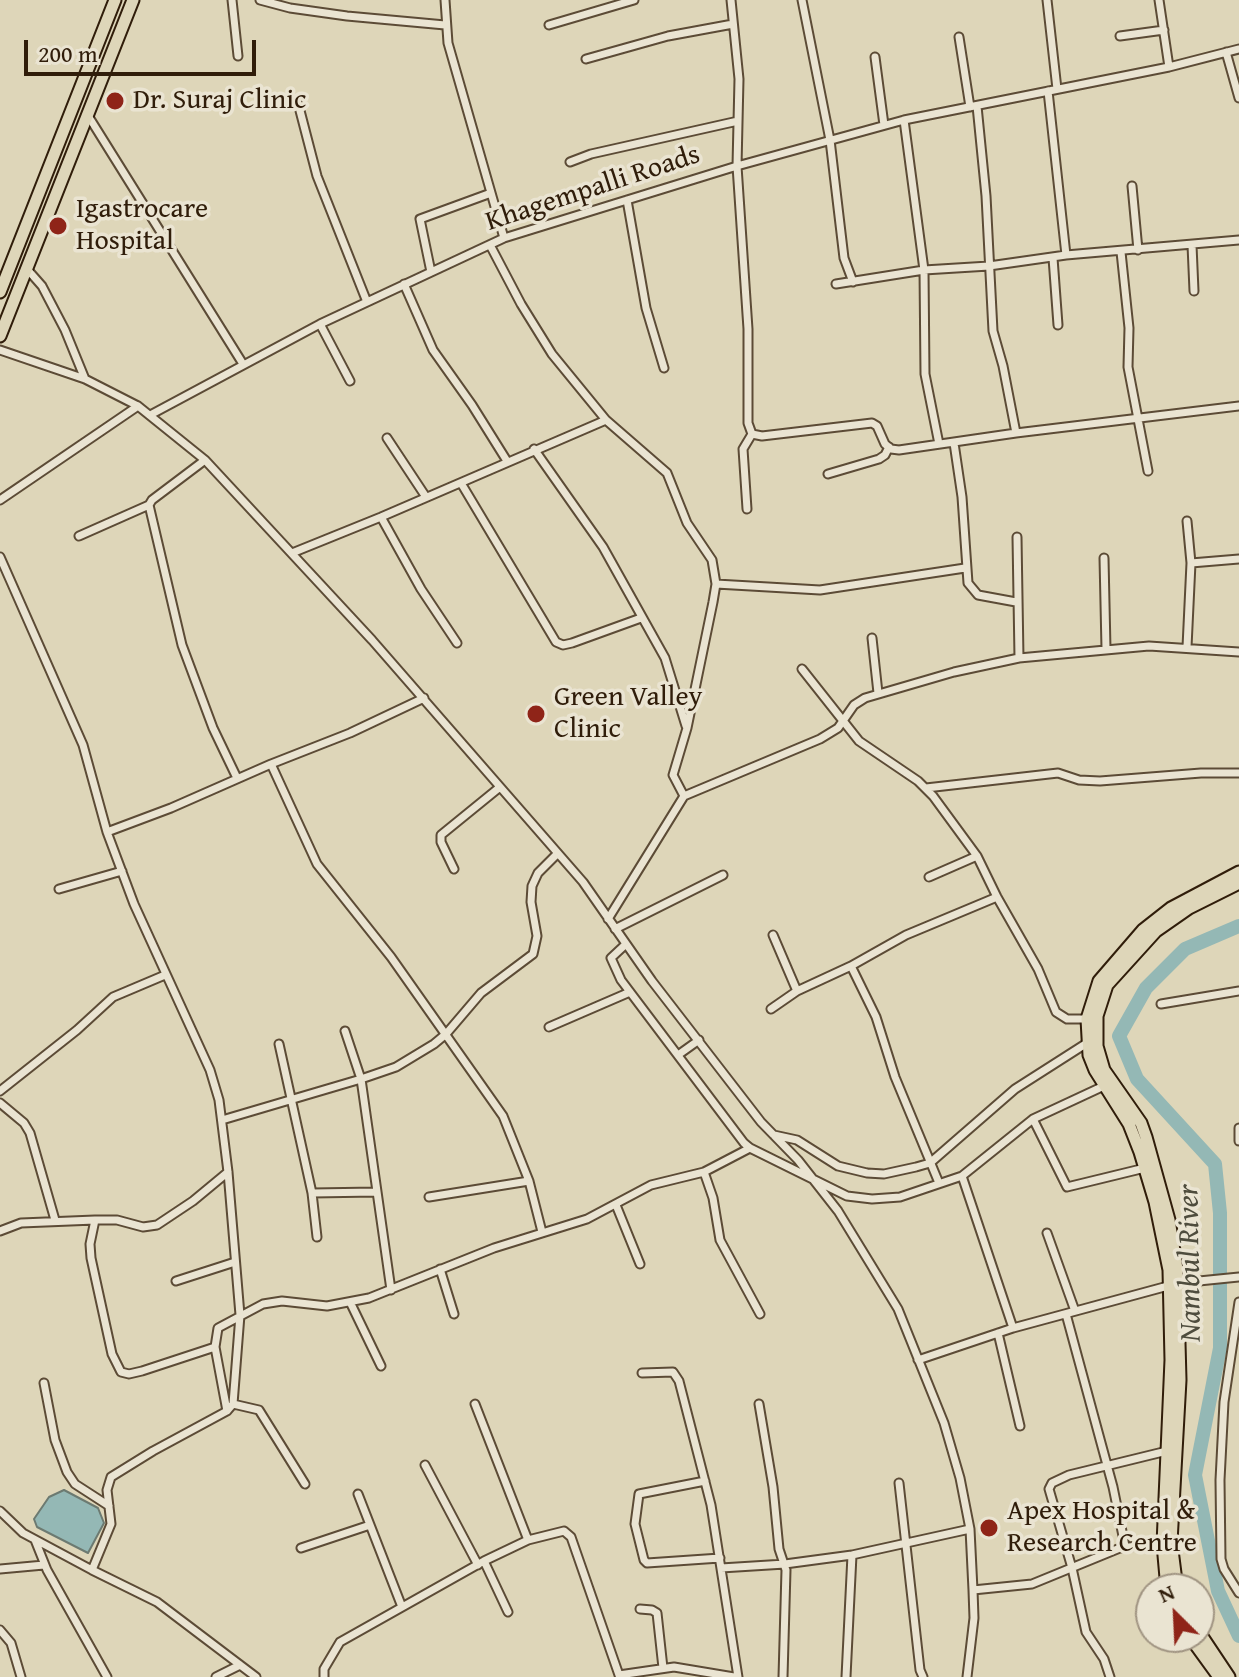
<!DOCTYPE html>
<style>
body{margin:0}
#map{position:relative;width:1239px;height:1677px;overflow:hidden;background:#ded6b9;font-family:"Gentium Book Plus",serif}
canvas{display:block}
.north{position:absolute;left:1135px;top:1573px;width:80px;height:80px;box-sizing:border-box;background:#eae4d2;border:2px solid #a09482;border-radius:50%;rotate:336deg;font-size:22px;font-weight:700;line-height:32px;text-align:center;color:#301d0a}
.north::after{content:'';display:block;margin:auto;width:28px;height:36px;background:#8f2418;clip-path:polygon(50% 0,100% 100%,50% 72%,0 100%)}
.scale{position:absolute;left:24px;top:40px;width:232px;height:36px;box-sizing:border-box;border:4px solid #301d0a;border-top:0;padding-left:10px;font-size:24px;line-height:28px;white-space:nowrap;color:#301d0a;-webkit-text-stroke:6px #eae4d2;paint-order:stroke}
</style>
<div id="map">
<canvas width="1239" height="1677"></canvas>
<div class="north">N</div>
<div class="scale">200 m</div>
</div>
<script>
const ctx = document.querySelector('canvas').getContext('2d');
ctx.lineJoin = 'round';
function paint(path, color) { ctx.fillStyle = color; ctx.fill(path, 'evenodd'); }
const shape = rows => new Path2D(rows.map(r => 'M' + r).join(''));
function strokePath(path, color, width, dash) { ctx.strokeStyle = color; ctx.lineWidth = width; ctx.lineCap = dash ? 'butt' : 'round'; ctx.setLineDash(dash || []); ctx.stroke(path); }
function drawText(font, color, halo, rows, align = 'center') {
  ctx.font = font + ' "Gentium Book Plus",serif'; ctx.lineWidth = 7; ctx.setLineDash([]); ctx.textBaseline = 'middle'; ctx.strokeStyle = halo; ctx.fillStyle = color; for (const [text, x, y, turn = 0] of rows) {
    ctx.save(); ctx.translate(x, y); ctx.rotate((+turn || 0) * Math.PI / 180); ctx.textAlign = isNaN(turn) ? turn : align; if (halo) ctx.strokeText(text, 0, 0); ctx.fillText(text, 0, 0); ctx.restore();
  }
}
const water = shape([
 [64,1490,98,1508,104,1523,88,1553,37,1527,34,1519,49,1497,64,1490]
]);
paint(water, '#94b8b5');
strokePath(water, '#6c7a71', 2);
strokePath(shape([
 [1239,926,1185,949,1146,988,1119,1036,1137,1079,1215,1164,1220,1213,1220,1348,1195,1475,1218,1591,1239,1636]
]), '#94b8b5', 14);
const minor = shape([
 [232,0,238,56],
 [260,0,290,8,347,16,445,25],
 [445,0,448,43,504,238],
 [731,0,739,79,737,166,748,329,748,423,752,434,762,436,872,423,877,426,885,444,891,449,899,450,1016,433,1239,406],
 [802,0,830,140,844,258,853,282],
 [1047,0,1057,89],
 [1159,0,1169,67],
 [549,25,634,0],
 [1120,36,1164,30],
 [959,37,970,107],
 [1226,52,1239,98],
 [875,57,884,125],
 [586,59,668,36,733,24],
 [1048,91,1066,255],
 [298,103,317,176,367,302],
 [977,106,986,196,993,331,1003,366,1016,433],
 [87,114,243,364],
 [904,120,924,270,925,374,939,444],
 [570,162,591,154,738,121],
 [1132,186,1138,250],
 [627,200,646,308,664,368],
 [490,245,521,304,552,354,606,420,667,473,687,523,712,560,716,584,713,602,687,728,673,775,684,796],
 [1192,245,1194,291],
 [1121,252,1129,328,1128,367,1148,471],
 [1053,258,1058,325],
 [27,269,42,286,65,330,85,379],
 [431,272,420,219,491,193],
 [404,284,433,350,472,405,507,461],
 [836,284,924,270,989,266,1066,255,1239,240],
 [320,324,350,381],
 [0,350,85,379,138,406,205,460,372,640,583,882,652,981,761,1122,798,1160,838,1211,898,1309,944,1423,960,1478,970,1529,973,1590,974,1618,967,1677],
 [152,414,320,324,504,238,737,166,904,120,1169,67,1239,49],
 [387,438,426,497],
 [954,443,962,497,968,583,978,595,1016,602],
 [534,449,603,547,665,658,686,726],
 [205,460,152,500,149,505,182,645,213,728,237,778],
 [828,474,879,459,885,455,889,447],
 [461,483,556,642,563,645,572,643,641,618],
 [0,500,138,406],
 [747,509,743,449,752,434],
 [381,517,421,589,457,643],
 [79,536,149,505],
 [1017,537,1019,658],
 [292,553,381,517,606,420],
 [0,557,83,745,107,832,134,904,210,1070,219,1100,228,1172,240,1315,233,1404,227,1411,153,1451,111,1477,107,1490,111,1524,92,1570,157,1602,256,1677],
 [1104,558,1106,649],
 [1191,563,1239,559],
 [716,584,820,590,965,568],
 [872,638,878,693],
 [1187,647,1191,563,1187,521],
 [802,669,859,741,918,781,933,796,977,856,997,897,1038,969,1056,1012,1067,1019,1087,1019],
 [271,764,317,864,391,957,503,1116,529,1181,542,1232],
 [926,788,1058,773,1079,780,1100,781,1201,773,1239,773],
 [107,832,171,808,271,764,350,733,424,698],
 [454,869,441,842,441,835,500,787],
 [929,877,977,856],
 [59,889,122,871],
 [608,919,684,796,820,739,838,728,854,705,865,698,954,672,1019,658,1149,646,1239,652],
 [615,929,723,875],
 [773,935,797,991],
 [626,944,611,958,621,980,744,1143,750,1148,847,1196,872,1199,900,1197,962,1176,1033,1119,1106,1085],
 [851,966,876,1017,895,1077,939,1183],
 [1161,1004,1239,991],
 [771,1009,797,991,851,966,906,935,997,897],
 [549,1027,630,992],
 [345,1031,361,1079,391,1290],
 [279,1044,312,1193,376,1192],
 [678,1055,699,1040],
 [0,1091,77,1030,113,997,165,975],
 [0,1103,24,1123,30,1133,55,1220],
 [1033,1119,1067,1187,1145,1168],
 [222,1120,361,1079,396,1067,434,1044,446,1034,481,993,533,954,537,936,531,902,532,886,538,873,557,854],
 [1239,1128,1239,1141],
 [774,1135,797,1140,838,1166,867,1173,884,1174,916,1167,930,1163,1015,1089,1087,1043],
 [228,1172,193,1201,157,1225,143,1227,117,1220,95,1220,90,1244,91,1258,112,1354,121,1372,129,1374,142,1371,215,1347,218,1328,263,1304,282,1301,327,1306,369,1298,494,1248,587,1219,651,1185,704,1172,750,1148],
 [704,1172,713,1198,720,1240,760,1314],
 [962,1176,1013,1328],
 [312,1193,317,1237],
 [429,1197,529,1181],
 [616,1205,640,1264],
 [0,1231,21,1223,95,1220],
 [1047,1233,1075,1311],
 [440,1269,454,1314],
 [176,1281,235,1262],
 [1239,1302,1224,1402,1220,1480,1221,1559,1224,1569,1239,1593],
 [351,1304,381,1366],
 [1066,1314,1113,1487,1125,1546],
 [998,1333,1020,1426],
 [215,1347,227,1411],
 [918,1360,1013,1328,1179,1283,1239,1277],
 [642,1373,673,1372,679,1381,711,1505,738,1677],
 [44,1383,55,1440,67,1472,75,1484,109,1506],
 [233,1404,259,1410,305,1484],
 [475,1404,528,1540],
 [759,1404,773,1487,779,1549,786,1570,783,1677],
 [425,1465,478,1565],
 [705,1481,639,1494,635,1524,644,1560,647,1563,720,1558],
 [899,1483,920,1670,923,1677],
 [358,1494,402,1607],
 [0,1511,23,1533,92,1570],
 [35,1540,47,1570,107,1677],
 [301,1548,370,1525],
 [484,1561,508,1612],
 [721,1568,785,1564,852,1555,970,1529],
 [0,1569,44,1565],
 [973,1590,1032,1584,1120,1548,1165,1543],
 [640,1609,652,1610,657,1613,663,1668],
 [0,1630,11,1643,21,1677],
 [216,1677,240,1665],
 [324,1677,324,1669,340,1642,484,1561,528,1540,564,1531,571,1537,619,1675,674,1667,734,1677],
 [846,1677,852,1555],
 [1110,1677,1104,1659,1086,1632,1072,1568,1049,1489,1052,1483,1069,1475,1167,1451]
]);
const highway = shape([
 [0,292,115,0],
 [0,336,133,0],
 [1167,1589,1163,1544,1171,1360,1169,1270,1155,1202,1140,1152,1129,1124,1095,1070,1089,1055,1087,1019,1099,981,1143,930,1171,908,1239,872],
 [1177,1589,1171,1542,1180,1380,1177,1269,1169,1220,1146,1137,1141,1123,1104,1070,1097,1046,1097,1016,1107,985,1156,931,1189,908,1239,883],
 [1199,1632,1229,1677],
 [1190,1637,1219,1677]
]);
strokePath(minor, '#5c4b36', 11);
strokePath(highway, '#301d0a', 15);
strokePath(minor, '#eae4d2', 7);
strokePath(highway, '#ded6b9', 11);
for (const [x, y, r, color] of [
 [115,101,10,"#8f2418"],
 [58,226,10,"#8f2418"],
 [536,714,10,"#8f2418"],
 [989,1528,10,"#8f2418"]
]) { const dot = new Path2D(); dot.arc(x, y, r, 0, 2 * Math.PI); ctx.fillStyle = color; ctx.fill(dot); strokePath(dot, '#eae4d2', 3); }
drawText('28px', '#301d0a', '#eae4d2', [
 ["Dr. Suraj Clinic",133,101],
 ["Igastrocare",76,210],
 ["Hospital",76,242],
 ["Green Valley",554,698],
 ["Clinic",554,730],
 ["Apex Hospital &",1007,1512],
 ["Research Centre",1007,1544]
], 'left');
drawText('28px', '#301d0a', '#eae4d2', [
 ["Khagempalli Roads",593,189,-18]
]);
drawText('italic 30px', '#4e4c3d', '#eae4d2', [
 ["Nambul River",1191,1263,-91]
]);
</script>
